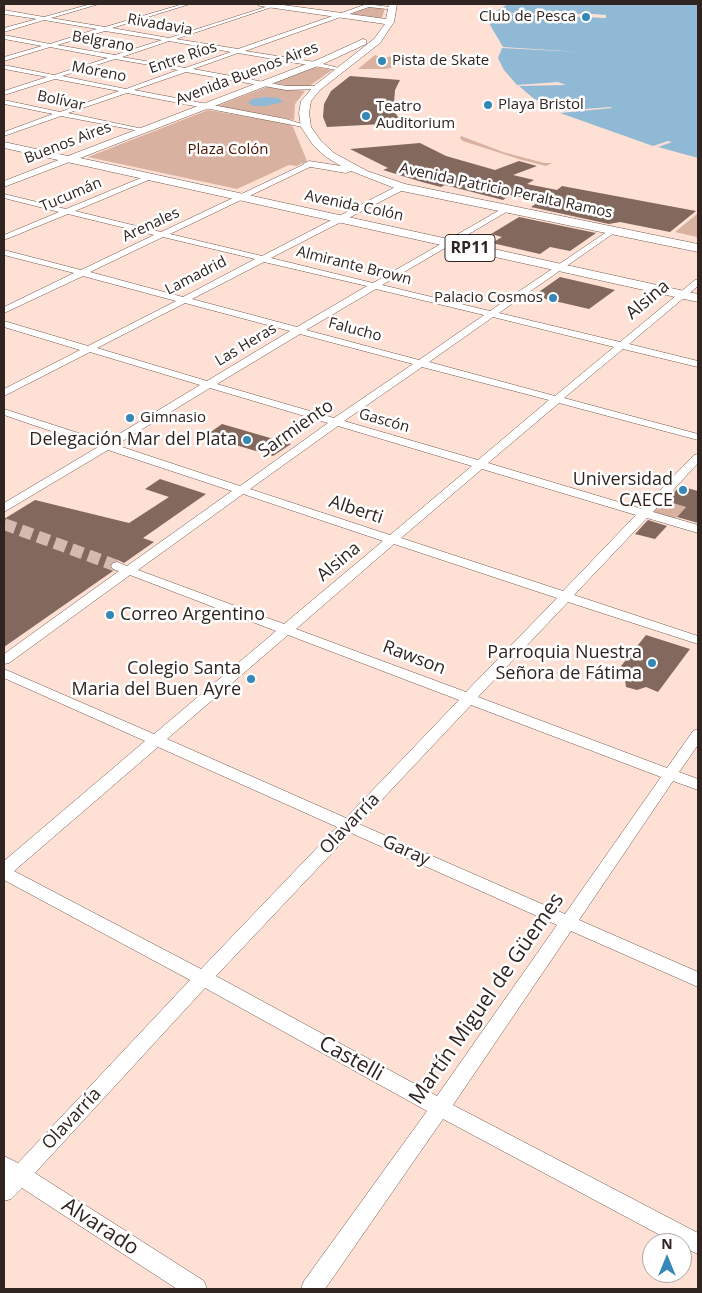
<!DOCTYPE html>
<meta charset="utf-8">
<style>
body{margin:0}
#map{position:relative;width:702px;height:1293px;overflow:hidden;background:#fee0d4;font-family:"Open Sans",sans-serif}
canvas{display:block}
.frame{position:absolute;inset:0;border:5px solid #302420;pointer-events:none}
.north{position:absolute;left:642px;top:1233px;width:50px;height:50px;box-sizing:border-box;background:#fff;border:1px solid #aca7a6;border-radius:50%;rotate:0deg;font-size:14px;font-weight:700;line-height:20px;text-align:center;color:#302420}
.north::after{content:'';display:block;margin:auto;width:18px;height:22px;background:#3487b7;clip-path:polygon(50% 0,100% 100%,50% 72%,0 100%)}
</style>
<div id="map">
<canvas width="702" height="1293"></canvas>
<div class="frame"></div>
<div class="north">N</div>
</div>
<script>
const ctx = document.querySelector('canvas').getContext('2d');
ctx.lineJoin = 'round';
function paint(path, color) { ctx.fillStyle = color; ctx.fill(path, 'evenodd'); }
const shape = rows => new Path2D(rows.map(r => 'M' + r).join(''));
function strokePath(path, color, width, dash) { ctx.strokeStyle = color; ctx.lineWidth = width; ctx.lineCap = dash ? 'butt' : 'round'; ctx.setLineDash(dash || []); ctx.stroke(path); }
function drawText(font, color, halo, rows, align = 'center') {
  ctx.font = font + ' "Open Sans",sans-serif'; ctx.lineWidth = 5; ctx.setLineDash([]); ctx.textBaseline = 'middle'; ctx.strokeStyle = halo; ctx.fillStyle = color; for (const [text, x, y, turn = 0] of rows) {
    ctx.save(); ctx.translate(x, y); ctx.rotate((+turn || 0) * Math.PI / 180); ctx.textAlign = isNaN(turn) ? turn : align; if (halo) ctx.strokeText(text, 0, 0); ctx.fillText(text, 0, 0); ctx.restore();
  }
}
paint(shape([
 [370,6,385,8,382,18,350,14],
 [375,55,382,58,394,56,399,62,394,67,386,69,358,69],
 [314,67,332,70,308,87,293,87,274,83],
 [269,86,305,91,295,104,294,120,217,106],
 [208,110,290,124,293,127,307,161,297,166,289,165,237,189,88,157],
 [461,136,503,152,544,163,552,163,546,166,522,160,463,141,460,138],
 [697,214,697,237,675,232],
 [664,500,686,507,674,520,647,511]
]), '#d8b1a1');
paint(shape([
 [508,4,698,4,698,158,658,147,672,142,668,141,653,146,560,113,612,108,611,107,558,111,533,98,519,86,566,85,558,82,517,85,504,70,498,58,502,48,581,52,503,47,490,25,491,14],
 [265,97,279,98,283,102,266,106,254,106,248,103,252,99]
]), '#90b9d5');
paint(shape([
 [489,13,594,14,606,15,606,18]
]), '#fee0d4');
paint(shape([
 [350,76,400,80,395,90,394,103,396,114,402,123,327,127,323,117,324,104,331,91],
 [420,143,446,156,495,170,519,161,537,166,513,175,534,180,527,184,557,190,562,186,696,211,670,232,620,222,609,224,531,207,540,201,510,195,503,200,445,185,441,187,422,182,383,170,388,168,350,149],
 [519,217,596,233,570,251,550,247,540,254,492,243,502,237,491,234],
 [560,277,599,286,615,290,589,309,533,296],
 [222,424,291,444,273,456,205,436],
 [160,479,206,494,143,538,154,542,124,563,118,560,113,561,109,565,113,571,4,647,4,519,35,500,129,523,169,497,145,489],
 [680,486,698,491,698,523,677,517,686,507,666,501],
 [648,520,667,526,655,539,635,534],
 [646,635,690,649,658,692,646,687,637,690,626,687,625,680,613,676]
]), '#83685e');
strokePath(shape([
 [4,524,117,566]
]), '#d5bab0', 12, [12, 6]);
const minor = shape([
 [91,4,99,4,51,18,105,27,183,4,190,4,112,28,169,38,275,4,281,4,176,39,238,49,367,4,390,7,387,9,369,7,245,51,315,62,343,69,343,71,238,53,193,69,286,86,317,86,320,88,319,89,286,90,186,72,134,90,286,119,308,126,308,128,127,93,68,113,143,129,145,130,145,132,61,116,4,136,4,132,53,114,4,104,4,100,60,112,119,91,55,79,4,95,4,91,47,77,4,69,4,65,54,75,108,58,50,47,4,61,4,57,42,46,4,39,4,35,50,44,97,29,44,20,4,32,4,28,37,19,4,14,4,10,44,17,91,4],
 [105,31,162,40,115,55,57,45,105,31],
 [169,41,231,52,185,68,122,57,169,41],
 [115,59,178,70,126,89,62,76,115,59],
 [309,162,312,162,312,166,170,234,262,256,399,185,405,185,405,189,271,258,373,283,505,207,509,209,508,211,382,285,490,311,611,229,615,231,614,233,499,313,620,342,695,280,698,279,698,286,629,344,698,361,698,367,623,349,564,398,698,434,698,440,559,403,488,463,642,509,694,455,698,454,698,463,653,512,698,525,698,533,647,518,574,595,698,636,698,644,568,602,478,697,667,768,693,731,698,729,698,745,679,772,698,779,698,790,673,781,579,920,698,972,698,987,571,931,453,1105,698,1233,698,1254,682,1247,682,1243,675,1243,443,1119,325,1289,301,1289,304,1281,427,1111,205,988,35,1173,204,1281,207,1289,177,1289,22,1188,11,1199,4,1201,4,1156,18,1163,190,980,4,880,4,861,145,741,4,678,4,669,154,734,276,631,130,575,9,663,4,664,4,654,119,571,113,569,111,566,113,563,117,562,127,566,232,491,108,450,4,512,4,503,98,447,4,415,4,409,106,442,200,385,90,352,4,396,4,389,80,350,4,327,4,321,88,346,176,301,83,276,4,313,4,307,74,273,4,255,4,250,81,270,154,235,68,214,4,240,4,235,59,212,4,198,4,194,66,209,148,175,151,175,151,179,75,211,161,232,309,162],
 [163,237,255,259,183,297,90,272,163,237],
 [264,262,367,286,297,327,192,299,264,262],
 [376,289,484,315,419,360,306,330,376,289],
 [185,303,290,331,207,381,97,348,185,303],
 [493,317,614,347,555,396,429,362,493,317],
 [300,334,413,364,334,418,217,384,300,334],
 [422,367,549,400,478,460,344,421,422,367],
 [210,388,328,423,240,486,116,445,210,388],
 [338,426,472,466,390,535,250,489,338,426],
 [482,469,636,515,563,591,401,538,482,469],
 [243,494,383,541,284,624,138,570,243,494],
 [394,544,557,598,466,692,296,629,394,544],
 [288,635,459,700,346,818,167,739,288,635],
 [471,705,661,777,565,914,359,824,471,705],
 [158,747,337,827,201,969,14,871,158,747],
 [351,833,557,925,437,1096,216,976,351,833]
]);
const tertiary = shape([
 [69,156,74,159,72,161,4,187,4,181,69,156]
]);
const primary = shape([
 [256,4,276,4,386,19,389,4,397,4,394,22,380,43,320,90,311,101,309,113,311,127,321,141,334,153,367,171,405,184,698,244,698,252,402,191,351,171,346,173,305,166,303,164,309,161,341,166,326,157,313,145,301,127,299,113,301,101,314,86,374,39,385,24,260,6,256,4],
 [363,39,366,40,366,44,323,64,80,158,698,294,698,302,4,148,4,142,68,156,317,60,363,39]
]);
strokePath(minor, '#72584e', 1);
strokePath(tertiary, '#72584e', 1);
strokePath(primary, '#72584e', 1);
paint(minor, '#fff');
paint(tertiary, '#fff');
paint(primary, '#fff');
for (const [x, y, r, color] of [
 [586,17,5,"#3487b7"],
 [382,61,5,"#3487b7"],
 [488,105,5,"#3487b7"],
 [366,116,5,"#3487b7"],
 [553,298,5,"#3487b7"],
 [130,418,5,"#3487b7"],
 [247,440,5,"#3487b7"],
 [683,490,5,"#3487b7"],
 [110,615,5,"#3487b7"],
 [652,663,5,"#3487b7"],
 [251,679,5,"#3487b7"]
]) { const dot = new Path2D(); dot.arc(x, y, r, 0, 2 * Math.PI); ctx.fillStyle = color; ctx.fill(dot); strokePath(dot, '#fff', 2); }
drawText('15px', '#302420', '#fff', [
 ["Club de Pesca",576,17,"right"],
 ["Pista de Skate",392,61],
 ["Playa Bristol",498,105],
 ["Teatro",376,107],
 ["Auditorium",376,124],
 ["Palacio Cosmos",543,298,"right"],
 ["Gimnasio",140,418]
], 'left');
drawText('15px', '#302420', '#fff', [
 ["Rivadavia",160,25,10],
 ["Belgrano",103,42,10],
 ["Entre Ríos",183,58,-19],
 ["Moreno",99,72,11],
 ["Avenida Buenos Aires",247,74,-21],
 ["Bolívar",61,101,12],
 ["Buenos Aires",68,143,-21],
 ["Avenida Patricio Peralta Ramos",506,191,12],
 ["Tucumán",71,195,-23],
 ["Avenida Colón",354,206,12],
 ["Arenales",151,225,-25],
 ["Almirante Brown",354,266,14],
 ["Lamadrid",196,276,-27],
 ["Falucho",355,330,15],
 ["Las Heras",246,345,-31],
 ["Gascón",384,421,16]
]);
drawText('15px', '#4b1400', '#fff', [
 ["Plaza Colón",228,150]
]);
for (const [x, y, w] of [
 [470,248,50]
]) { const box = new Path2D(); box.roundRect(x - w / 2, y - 13.5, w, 27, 4); ctx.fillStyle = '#fff'; ctx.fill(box); strokePath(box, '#302420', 1); }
drawText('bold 16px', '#302420', null, [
 ["RP11",470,248]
]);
drawText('18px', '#302420', '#fff', [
 ["Alsina",648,300,-40],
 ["Sarmiento",296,429,-35],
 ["Alberti",356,510,18],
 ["Alsina",339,562,-40],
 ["Rawson",414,658,21],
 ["Olavarría",350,824,-46],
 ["Garay",406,851,24],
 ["Olavarría",72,1119,-47]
]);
drawText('18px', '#302420', '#fff', [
 ["Delegación Mar del Plata",237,440],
 ["Universidad",673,480],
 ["CAECE",673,501],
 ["Correo Argentino",120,615,"left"],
 ["Parroquia Nuestra",642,653],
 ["Señora de Fátima",642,674],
 ["Colegio Santa",241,669],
 ["Maria del Buen Ayre",241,690]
], 'right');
drawText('21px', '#302420', '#fff', [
 ["Martín Miguel de Güemes",487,999,-55],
 ["Castelli",351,1059,29],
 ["Alvarado",100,1227,33]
]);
</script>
